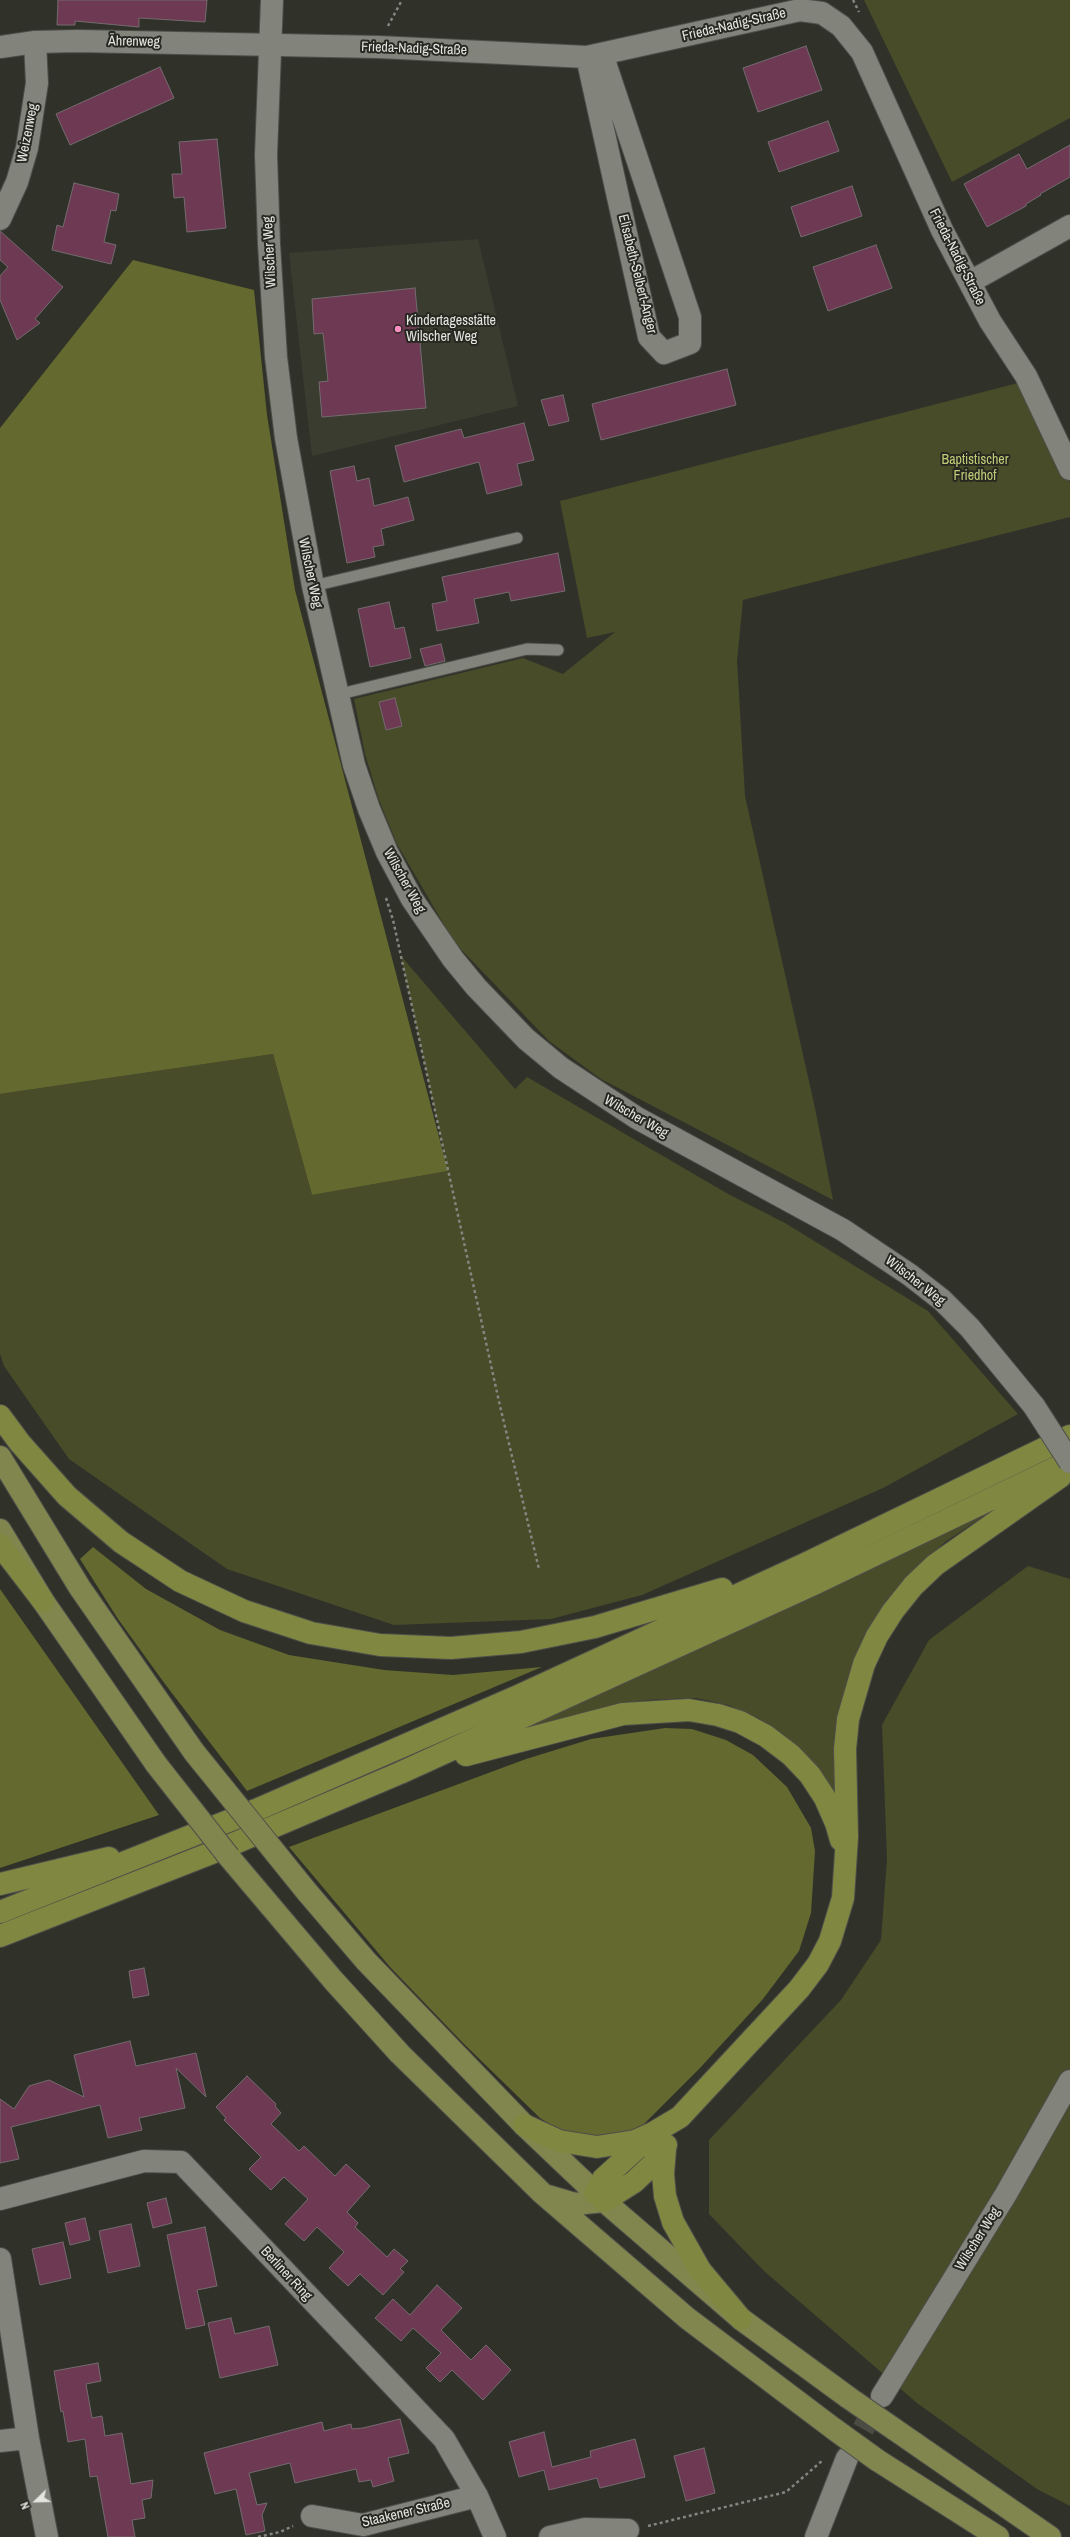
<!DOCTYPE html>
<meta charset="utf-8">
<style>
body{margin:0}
#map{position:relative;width:1070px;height:2537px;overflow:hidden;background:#30322a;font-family:"Archivo Narrow",sans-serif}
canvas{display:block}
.north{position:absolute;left:16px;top:2481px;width:40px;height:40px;-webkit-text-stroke:3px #272821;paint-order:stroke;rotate:247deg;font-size:11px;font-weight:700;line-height:16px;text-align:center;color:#e5e6e1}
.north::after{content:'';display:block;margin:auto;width:14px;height:18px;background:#e5e6e1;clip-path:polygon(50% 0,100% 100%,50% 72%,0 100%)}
</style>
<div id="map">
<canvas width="1070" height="2537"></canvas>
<div class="north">N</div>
</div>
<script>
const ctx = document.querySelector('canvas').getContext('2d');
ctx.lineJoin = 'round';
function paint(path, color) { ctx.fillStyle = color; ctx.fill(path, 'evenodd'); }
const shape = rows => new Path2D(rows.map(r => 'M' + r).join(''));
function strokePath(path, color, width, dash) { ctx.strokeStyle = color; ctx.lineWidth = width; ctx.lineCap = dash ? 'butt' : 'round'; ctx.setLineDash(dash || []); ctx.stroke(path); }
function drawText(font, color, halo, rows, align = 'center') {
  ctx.font = font + ' "Archivo Narrow",sans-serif'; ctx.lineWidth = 4; ctx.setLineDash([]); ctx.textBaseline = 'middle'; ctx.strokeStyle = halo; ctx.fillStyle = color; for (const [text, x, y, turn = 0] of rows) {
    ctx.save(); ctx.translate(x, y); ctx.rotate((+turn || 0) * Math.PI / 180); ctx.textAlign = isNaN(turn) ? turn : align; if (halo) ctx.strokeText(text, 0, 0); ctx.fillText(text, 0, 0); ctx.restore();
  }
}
paint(shape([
 [478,239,518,406,312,456,289,253]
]), '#3a3c30');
paint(shape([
 [864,0,1070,0,1070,118,952,182],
 [1022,382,1070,483,1070,517,743,600,737,661,745,796,815,1108,833,1200,601,1079,549,1041,454,942,397,844,379,800,365,754,354,699,523,658,563,674,615,632,587,638,560,501],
 [401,956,515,1089,527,1077,730,1195,785,1223,928,1311,1018,1414,883,1488,642,1595,551,1619,394,1625,227,1569,69,1459,4,1366,0,1354,0,1094,273,1054,312,1195,448,1171],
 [993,1510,945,1542,902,1583,871,1627,843,1809,794,1745,760,1719,728,1705,696,1698,647,1700,585,1713,520,1731],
 [1028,1566,1070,1579,1070,2506,1037,2489,917,2403,764,2271,709,2214,709,2140,841,2000,881,1940,887,1859,882,1725,929,1640]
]), '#484c29');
paint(shape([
 [133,260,254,290,267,415,295,590,448,1171,312,1195,273,1054,0,1094,0,428],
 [93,1547,146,1589,220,1630,289,1655,384,1670,453,1675,542,1667,247,1791,165,1684,118,1619,80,1559],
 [0,1589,159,1815,0,1868],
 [665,1728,692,1729,726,1740,753,1755,787,1787,811,1828,815,1851,811,1913,799,1951,763,1999,700,2068,644,2124,627,2133,583,2139,559,2130,540,2118,464,2044,390,1967,289,1847,526,1759,591,1739]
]), '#63692f');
const building = shape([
 [58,0,207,0,205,22,139,18,139,27,75,21,75,25,57,25,58,0],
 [806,46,822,90,758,112,743,68,806,46],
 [160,67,174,98,70,145,56,114,160,67],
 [828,121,839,151,779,172,768,142,828,121],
 [217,139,226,228,187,232,184,197,174,198,172,174,182,174,179,142,217,139],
 [1070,145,1070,177,1040,194,1041,195,1026,204,1026,206,987,227,964,184,1019,154,1027,169,1070,145],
 [74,183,119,194,116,211,111,210,104,242,116,245,111,264,52,250,57,225,63,227,74,183],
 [852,186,862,216,801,237,791,207,852,186],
 [0,231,63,287,35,319,40,323,17,340,0,300,0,276,8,267,0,260,0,231],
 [876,245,892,288,828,311,813,267,876,245],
 [415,288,426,408,322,417,319,382,328,381,323,333,314,334,312,299,415,288],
 [727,369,736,405,601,440,592,404,727,369],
 [563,395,569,421,549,426,541,400,563,395],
 [524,423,534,460,517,464,522,485,487,494,479,462,404,482,395,446,461,429,464,438,524,423],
 [354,466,357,481,369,478,374,506,408,497,414,520,381,529,384,545,373,547,375,557,347,563,330,471,354,466],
 [558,553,565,591,511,601,509,592,474,599,479,623,437,631,432,604,447,601,442,577,558,553],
 [389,602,395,629,404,627,411,658,370,667,358,609,389,602],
 [441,644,445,661,425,666,420,649,441,644],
 [395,698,402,726,386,730,379,702,395,698],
 [144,1968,149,1995,133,1998,129,1971,144,1968],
 [130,2041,136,2066,196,2053,206,2097,176,2068,185,2108,139,2118,142,2130,108,2138,100,2105,11,2127,19,2159,0,2163,0,2099,14,2109,29,2086,49,2080,84,2097,74,2055,130,2041],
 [247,2076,276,2104,275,2106,281,2113,271,2124,299,2151,304,2146,335,2176,346,2164,370,2186,347,2212,358,2223,355,2227,387,2257,394,2249,408,2261,400,2269,404,2272,383,2295,360,2274,348,2286,329,2268,344,2252,317,2227,304,2241,285,2224,308,2199,284,2177,271,2190,249,2169,261,2157,224,2120,226,2118,216,2107,247,2076],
 [166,2198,172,2223,153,2228,147,2203,166,2198],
 [85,2218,90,2240,70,2245,65,2223,85,2218],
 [131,2224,140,2266,108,2273,99,2231,131,2224],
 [205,2227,217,2286,197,2290,205,2325,186,2329,167,2235,205,2227],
 [63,2242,71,2278,40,2285,32,2249,63,2242],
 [437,2285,462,2308,441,2330,471,2360,486,2345,511,2370,483,2400,452,2370,440,2382,426,2368,441,2353,413,2328,401,2341,375,2318,393,2299,410,2315,437,2285],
 [231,2318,235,2334,269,2326,278,2365,220,2378,208,2323,231,2318],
 [98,2363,101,2381,86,2384,92,2418,102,2416,105,2436,122,2433,131,2484,153,2480,151,2498,142,2500,145,2518,132,2520,135,2537,108,2537,97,2476,90,2477,85,2439,68,2442,63,2411,61,2412,54,2371,98,2363],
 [400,2419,409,2453,388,2458,394,2481,373,2487,371,2480,359,2482,356,2469,295,2483,290,2463,249,2473,257,2505,267,2503,262,2515,265,2531,246,2535,236,2489,215,2494,204,2453,322,2422,324,2431,351,2424,352,2429,363,2428,400,2419],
 [544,2432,552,2467,591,2457,590,2451,635,2439,645,2477,600,2488,597,2478,549,2490,544,2470,519,2477,509,2442,544,2432],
 [704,2448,715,2493,686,2501,674,2456,704,2448]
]);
paint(building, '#6e3953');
strokePath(building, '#746b6f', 1);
strokePath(shape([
 [847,2458,881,2397]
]), '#4b4d45', 22, [22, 11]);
const service = shape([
 [313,586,517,538],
 [336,695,527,649,558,650]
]);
const minor = shape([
 [0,47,35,42,78,41,378,47,587,57,800,10,822,13,841,26,862,52,942,230,990,321,1026,376,1070,469],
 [587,57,649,337,664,353,690,343,690,317,602,54],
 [0,219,17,182,27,148,37,83,35,42],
 [970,282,1070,226],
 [0,2199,144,2161,181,2162,444,2439,477,2496,495,2537],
 [0,2259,28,2438,47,2537],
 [0,2441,28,2438],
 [312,2516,363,2525,477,2496],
 [550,2537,585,2529,628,2530]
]);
const tertiary = shape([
 [272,0,266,155,269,244,276,357,286,438,313,586,354,765,369,809,387,852,412,899,453,959,476,987,526,1039,561,1068,637,1118,843,1230,910,1275,942,1300,970,1328,1034,1406],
 [882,2396,1006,2194,1070,2081],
 [816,2537,847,2458]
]);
const primary = shape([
 [0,1457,80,1588,194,1752],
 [0,1530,43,1601,156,1764],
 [229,1857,333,1980,400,2054,542,2193,687,2318,834,2429],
 [307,1892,366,1961,524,2125,604,2201,741,2319,849,2398],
 [548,2196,575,2204,604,2201],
 [894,2429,1050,2537],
 [877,2460,998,2537]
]);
const trunk = shape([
 [0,1416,20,1443,67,1496,121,1542,180,1581,244,1611,311,1633,380,1645,451,1648,521,1642,595,1627,722,1589],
 [0,1545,43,1601],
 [466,1755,623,1714,689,1710,718,1715,740,1722,766,1736,791,1755,810,1775,825,1798,836,1823,841,1840],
 [0,1884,109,1858],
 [0,1912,256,1810,518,1696,805,1564,1070,1436],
 [0,1936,214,1852,400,1773,814,1584,1070,1461],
 [524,2125,559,2141,597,2147,635,2141,653,2133,680,2117,799,1989,818,1964,830,1941,843,1898,847,1837,845,1749,848,1719,864,1664,877,1636,893,1611,913,1586,935,1565,1060,1477],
 [665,2149,663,2174,665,2196,673,2222,700,2270,741,2319],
 [595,2193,603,2179,648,2138],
 [604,2201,634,2182,652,2165,666,2145]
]);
strokePath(service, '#4d4e49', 13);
strokePath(minor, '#4d4e49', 24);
strokePath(tertiary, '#4d4e49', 24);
strokePath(primary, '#4d4e49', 24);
strokePath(trunk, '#4d4e49', 24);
strokePath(shape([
 [853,0,859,12],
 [388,26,402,0],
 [386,898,393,920,500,1406,539,1569],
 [648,2526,786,2492,823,2460],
 [258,2537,280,2532,293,2526]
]), '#84867f', 2.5, [3, 3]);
strokePath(service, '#82847b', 11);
strokePath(minor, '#82847b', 22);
strokePath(tertiary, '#82847b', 22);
strokePath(primary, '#81864f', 22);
strokePath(trunk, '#808740', 22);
const tertiaryBridge = shape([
 [1034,1406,1070,1462]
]);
const primaryBridge = shape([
 [194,1752,307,1892],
 [156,1764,229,1857],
 [849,2398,894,2429],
 [834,2429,877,2460]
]);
strokePath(tertiaryBridge, '#4d4e49', 24, []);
strokePath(primaryBridge, '#4d4e49', 24, []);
strokePath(tertiaryBridge, '#82847b', 22);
strokePath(primaryBridge, '#81864f', 22);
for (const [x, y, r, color] of [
 [398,329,4,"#fb8fc4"]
]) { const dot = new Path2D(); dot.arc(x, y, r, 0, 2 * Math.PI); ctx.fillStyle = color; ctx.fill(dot); strokePath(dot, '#272821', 1.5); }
drawText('14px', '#e5e6e1', '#272821', [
 ["Frieda-Nadig-Straße",734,25,-13],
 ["Ährenweg",134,42,1],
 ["Frieda-Nadig-Straße",414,49,2],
 ["Weizenweg",28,133,-79],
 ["Wilscher Weg",270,252,-93],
 ["Frieda-Nadig-Straße",957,257,63],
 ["Elisabeth-Selbert-Anger",637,274,76],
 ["Wilscher Weg",310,573,78],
 ["Wilscher Weg",404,881,61],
 ["Wilscher Weg",636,1117,30],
 ["Wilscher Weg",915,1281,38],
 ["Wilscher Weg",978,2239,-58],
 ["Berliner Ring",286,2274,47],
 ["Staakener Straße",406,2513,-13]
]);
drawText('14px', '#e5e6e1', '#272821', [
 ["Kindertagesstätte",406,321],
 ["Wilscher Weg",406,337]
], 'left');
drawText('14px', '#c3cd77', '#272821', [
 ["Baptistischer",975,460],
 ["Friedhof",975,476]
]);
</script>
